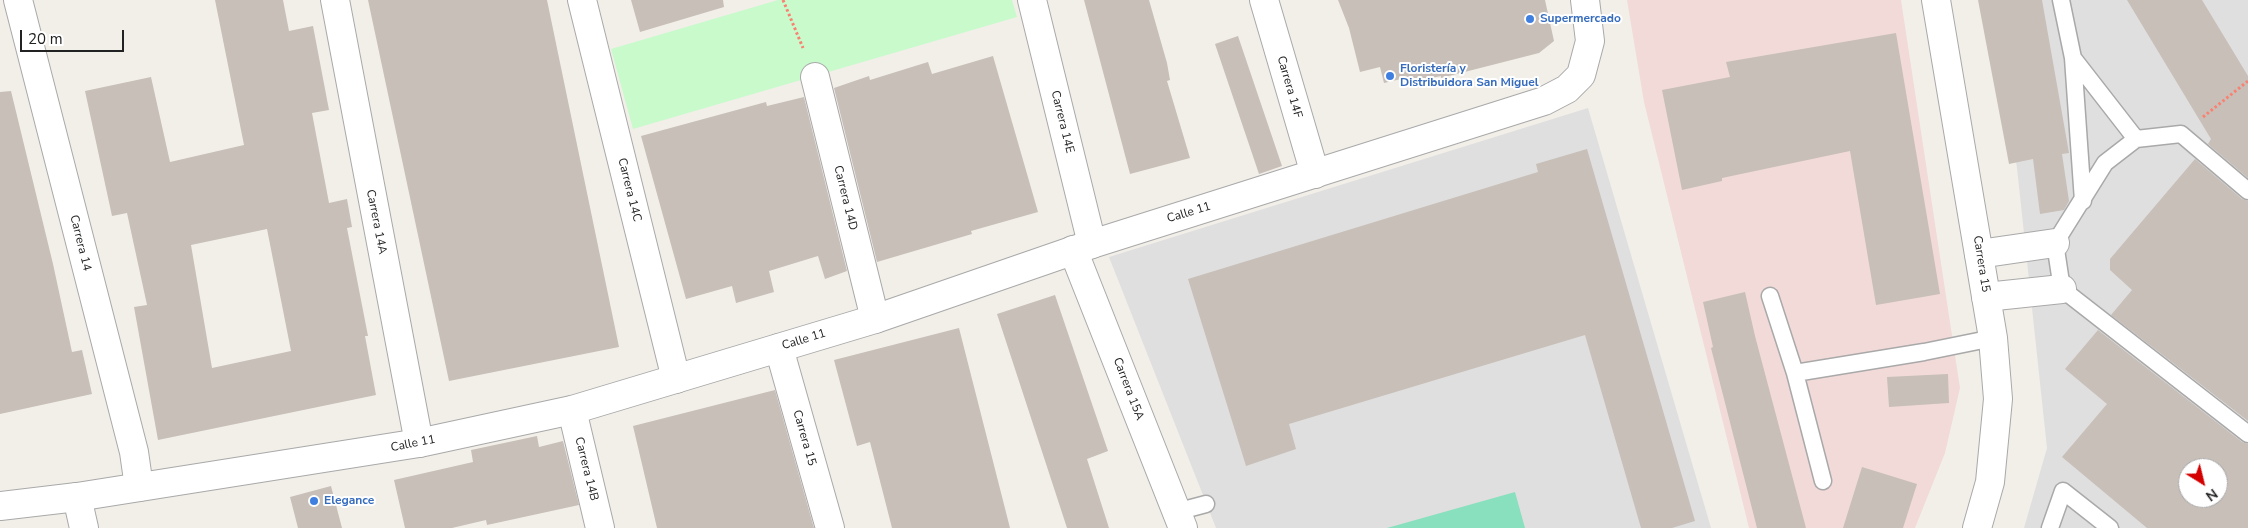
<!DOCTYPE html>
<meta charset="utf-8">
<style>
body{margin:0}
#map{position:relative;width:2248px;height:528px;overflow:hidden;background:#f2efe9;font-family:"Nunito Sans",sans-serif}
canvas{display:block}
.north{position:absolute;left:2178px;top:458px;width:50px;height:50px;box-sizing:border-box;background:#fff;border:1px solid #a7a7a7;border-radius:50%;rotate:144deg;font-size:14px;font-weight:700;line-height:20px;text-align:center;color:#222}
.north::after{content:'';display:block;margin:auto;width:18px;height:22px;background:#d40000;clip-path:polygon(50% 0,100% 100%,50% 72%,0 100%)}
.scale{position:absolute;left:20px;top:30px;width:104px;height:22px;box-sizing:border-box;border:2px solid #222;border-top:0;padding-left:6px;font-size:15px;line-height:18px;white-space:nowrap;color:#222;-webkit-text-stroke:4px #fff;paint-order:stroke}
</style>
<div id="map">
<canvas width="2248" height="528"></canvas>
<div class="north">N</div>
<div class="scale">20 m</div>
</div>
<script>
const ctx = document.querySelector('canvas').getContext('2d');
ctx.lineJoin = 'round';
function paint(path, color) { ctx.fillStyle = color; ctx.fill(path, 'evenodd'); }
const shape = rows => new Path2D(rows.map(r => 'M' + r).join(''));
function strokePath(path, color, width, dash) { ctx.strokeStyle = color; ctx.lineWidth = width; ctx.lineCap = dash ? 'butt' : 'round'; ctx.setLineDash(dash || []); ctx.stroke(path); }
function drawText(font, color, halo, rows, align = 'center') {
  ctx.font = font + ' "Nunito Sans",sans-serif'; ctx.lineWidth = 4; ctx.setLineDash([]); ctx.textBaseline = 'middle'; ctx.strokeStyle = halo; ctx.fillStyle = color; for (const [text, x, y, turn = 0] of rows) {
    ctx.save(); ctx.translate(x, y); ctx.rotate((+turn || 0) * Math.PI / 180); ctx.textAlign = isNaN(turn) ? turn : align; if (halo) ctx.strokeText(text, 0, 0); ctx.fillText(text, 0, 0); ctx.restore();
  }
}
paint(shape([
 [1990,0,2248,0,2248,528,2024,528,2047,448,2017,168],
 [2188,468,2218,468,2218,498,2188,498],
 [1588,108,1711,528,1216,528,1109,257]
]), '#e0dfdf');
paint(shape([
 [1627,0,1901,0,1960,388,1945,453,1915,528,1749,528,1644,102]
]), '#f2dad9');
paint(shape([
 [778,0,1012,0,1017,17,633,129,611,49]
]), '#c8facc');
paint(shape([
 [1515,492,1525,528,1387,528]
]), '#88e0be');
paint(shape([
 [215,0,283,0,289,31,313,26,329,110,312,113,329,203,347,199,352,227,347,228,368,336,365,336,376,395,158,440,134,307,147,305,127,213,112,216,85,91,151,77,170,162,244,145],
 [267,229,291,351,212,368,191,245],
 [368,0,547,0,619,347,449,381],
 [631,0,723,0,724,7,640,32],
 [1084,0,1149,0,1167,63,1170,80,1167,81,1190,158,1130,174],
 [1338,0,1545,0,1554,41,1539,53,1441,78,1441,76,1402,84,1401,79,1384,83,1380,67,1360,72,1349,28],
 [1978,0,2042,0,2069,153,2062,154,2069,201,2064,210,2040,214,2033,159,2009,164],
 [2127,0,2202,0,2248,76,2248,178,2208,144,2211,139],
 [1896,33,1940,294,1876,305,1850,151,1722,178,1722,181,1682,190,1662,90,1730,77,1726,62],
 [1238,36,1282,166,1259,174,1215,44],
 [993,56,1038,212,971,231,972,234,877,262,834,88,869,76,870,80,928,62,932,74],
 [11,91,53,264,72,352,82,350,92,394,0,414,0,92],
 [804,97,847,271,825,279,818,256,769,271,774,292,736,303,732,286,686,299,641,136,766,102,767,106],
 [1587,149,1695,521,1672,528,1641,528,1585,335,1289,424,1296,449,1246,466,1188,279,1538,172,1536,164],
 [2195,159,2242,199,2248,201,2248,421,2111,315,2132,290,2110,270,2110,259],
 [1745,292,1755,336,1806,528,1757,528,1711,348,1713,347,1703,302],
 [1055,295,1108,451,1087,459,1109,528,1067,528,997,314],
 [959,328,1010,528,892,528,870,442,857,446,834,360],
 [2098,330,2242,442,2248,444,2248,528,2147,528,2062,457,2107,404,2065,369],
 [2188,468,2218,468,2218,498,2188,498],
 [1948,374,1949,403,1889,407,1887,377],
 [775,390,814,528,657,528,633,426],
 [537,436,539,447,563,441,579,505,487,525,486,520,452,528,405,528,394,480,473,462,471,450],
 [1862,467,1917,484,1903,528,1843,528],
 [331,486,342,528,298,528,290,497]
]), '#c7bfb8');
const service = shape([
 [2061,0,2073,58,2083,201],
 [2073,58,2136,139,2181,134,2248,191],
 [2136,139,2105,163,2055,243,2062,289,2248,434],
 [1770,296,1795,373],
 [1823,481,1795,373,1924,352,1993,338],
 [1176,512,1206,504],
 [2050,528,2063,491,2110,528]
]);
const minor = shape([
 [18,0,134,452,139,487],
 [335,0,419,443],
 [582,0,676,379],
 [1032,0,1092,244],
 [1264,0,1315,174],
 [815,77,875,319],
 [1073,250,1183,528],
 [1979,254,2055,243],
 [1986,297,2062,289],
 [779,348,830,528],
 [572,410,600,528],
 [77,497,84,528]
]);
const tertiary = shape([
 [1936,0,1993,338,1998,399,1990,482,1977,528],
 [0,506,77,497,419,443,572,410,875,319,1092,244,1544,101,1567,89,1581,75,1590,41,1585,0]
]);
strokePath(service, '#a9a9a9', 19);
strokePath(minor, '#a9a9a9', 30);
strokePath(tertiary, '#a9a9a9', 30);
strokePath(shape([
 [783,0,803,48],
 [2203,117,2248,81]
]), '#fa8072', 3, [2.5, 2.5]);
strokePath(service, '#fff', 16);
strokePath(minor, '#fff', 28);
strokePath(tertiary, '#fff', 28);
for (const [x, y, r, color] of [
 [1530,19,5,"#3f7fe0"],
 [1390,76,5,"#3f7fe0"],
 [314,501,5,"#3f7fe0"]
]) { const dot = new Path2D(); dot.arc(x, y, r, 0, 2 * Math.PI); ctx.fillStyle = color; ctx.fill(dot); strokePath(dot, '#fff', 2); }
drawText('bold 12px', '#366cbe', '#fff', [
 ["Supermercado",1540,19],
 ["Floristería y",1400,69],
 ["Distribuidora San Miguel",1400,83],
 ["Elegance",324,501]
], 'left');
drawText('12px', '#222', '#fff', [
 ["Carrera 14F",1289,87,74],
 ["Carrera 14E",1062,122,76],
 ["Carrera 14C",629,190,76],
 ["Carrera 14D",845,198,76],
 ["Calle 11",1189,213,-17],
 ["Carrera 14A",376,222,79],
 ["Carrera 14",80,243,76],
 ["Carrera 15",1981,264,81],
 ["Calle 11",804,340,-17],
 ["Carrera 15A",1128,389,69],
 ["Carrera 15",804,438,74],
 ["Calle 11",413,444,-11],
 ["Carrera 14B",586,469,76]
]);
</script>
